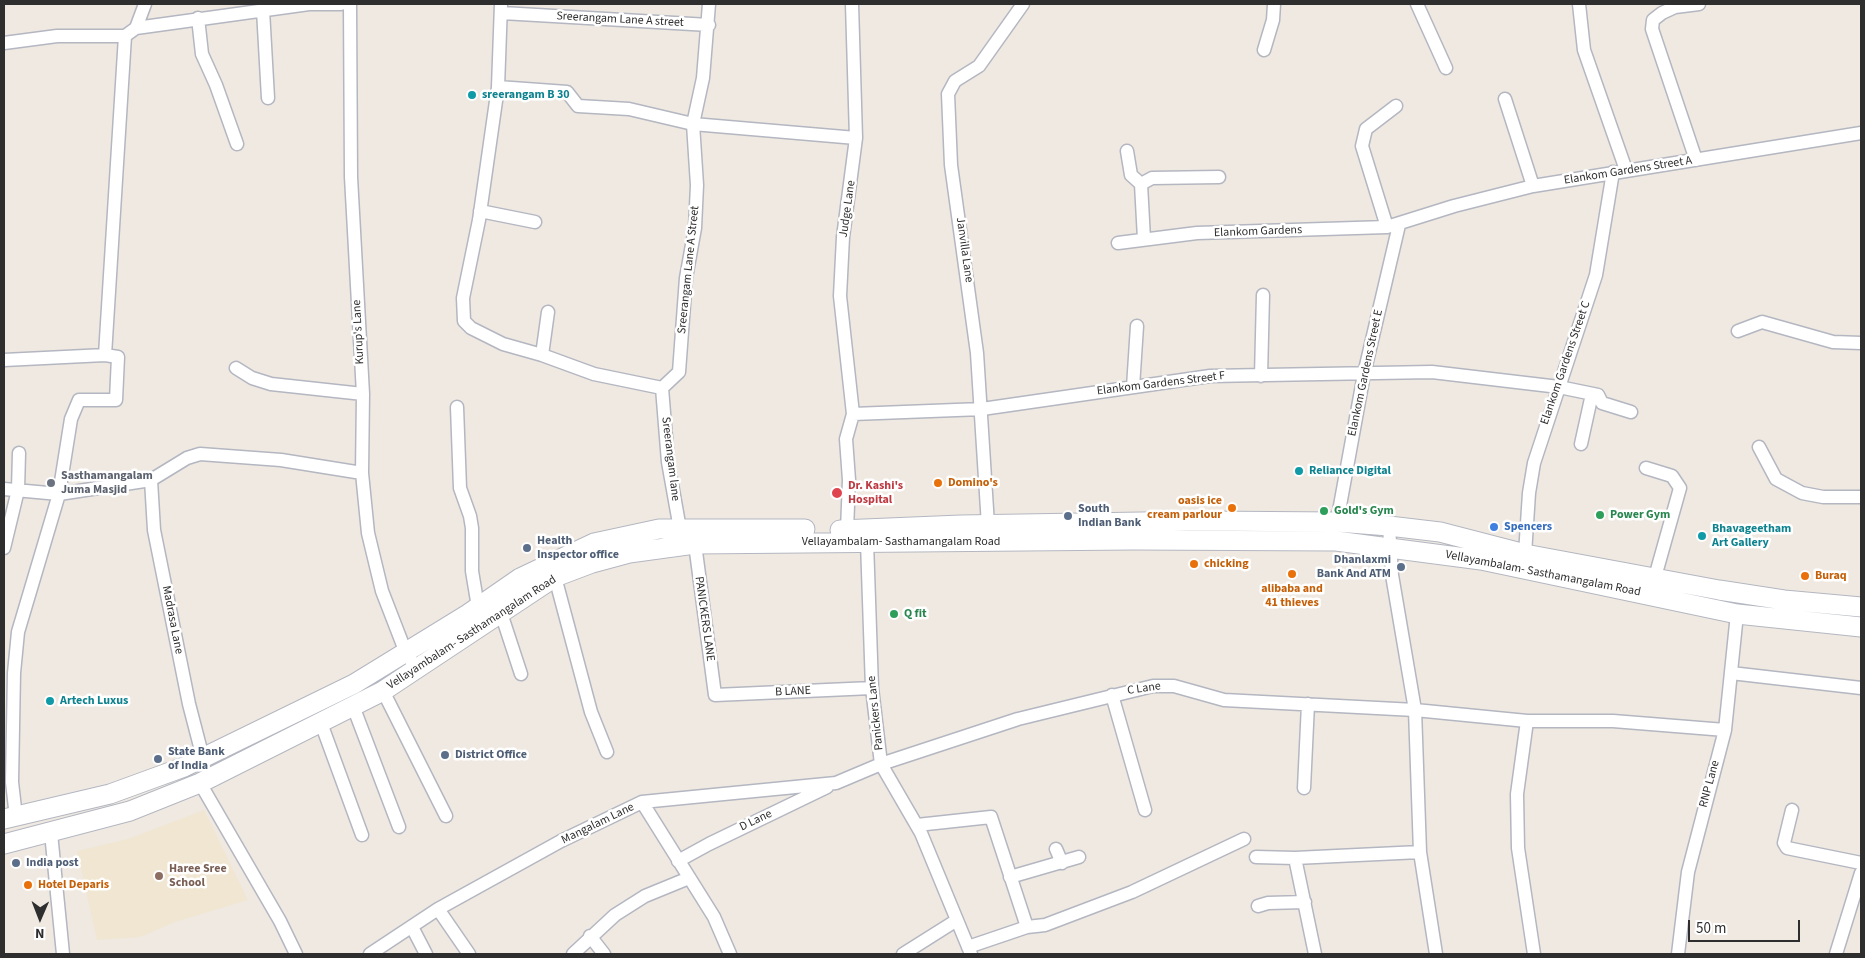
<!DOCTYPE html>
<style>
body{margin:0}
#map{position:relative;width:1865px;height:958px;overflow:hidden;background:#efe9e1;font-family:"Source Sans 3",sans-serif}
canvas{display:block}
.frame{position:absolute;inset:0;border:5px solid #2e2e2e;pointer-events:none}
.north{position:absolute;left:15px;top:893px;width:50px;height:50px;-webkit-text-stroke:4px #fff;paint-order:stroke;rotate:181deg;font-size:14px;font-weight:700;line-height:20px;text-align:center;color:#2e2e2e}
.north::after{content:'';display:block;margin:auto;width:18px;height:22px;background:#2e2e2e;clip-path:polygon(50% 0,100% 100%,50% 72%,0 100%)}
.scale{position:absolute;left:1688px;top:920px;width:112px;height:22px;box-sizing:border-box;border:2px solid #2e2e2e;border-top:0;padding-left:6px;font-size:15px;line-height:18px;white-space:nowrap;color:#2e2e2e;-webkit-text-stroke:4px #fff;paint-order:stroke}
</style>
<div id="map">
<canvas width="1865" height="958"></canvas>
<div class="frame"></div>
<div class="north">N</div>
<div class="scale">50 m</div>
</div>
<script>
const ctx = document.querySelector('canvas').getContext('2d');
ctx.lineJoin = 'round';
function paint(path, color) { ctx.fillStyle = color; ctx.fill(path, 'evenodd'); }
const shape = rows => new Path2D(rows.map(r => 'M' + r).join(''));
function strokePath(path, color, width, dash) { ctx.strokeStyle = color; ctx.lineWidth = width; ctx.lineCap = dash ? 'butt' : 'round'; ctx.setLineDash(dash || []); ctx.stroke(path); }
function drawText(font, color, halo, rows, align = 'center') {
  ctx.font = font + ' "Source Sans 3",sans-serif'; ctx.lineWidth = 5; ctx.setLineDash([]); ctx.textBaseline = 'middle'; ctx.strokeStyle = halo; ctx.fillStyle = color; for (const [text, x, y, turn = 0] of rows) {
    ctx.save(); ctx.translate(x, y); ctx.rotate((+turn || 0) * Math.PI / 180); ctx.textAlign = isNaN(turn) ? turn : align; if (halo) ctx.strokeText(text, 0, 0); ctx.fillText(text, 0, 0); ctx.restore();
  }
}
paint(shape([
 [204,810,248,900,175,922,140,937,97,940,77,851,128,839]
]), '#f0e6d1');
const minor = shape([
 [350,4,351,177,363,394,362,473,368,533,382,591,406,653,416,668],
 [501,4,498,87,479,220,463,298,464,321,471,328,503,344,542,355,594,374,662,388,679,372,686,278,695,228,697,185,693,124,703,78,709,4],
 [1417,4,1446,68],
 [1579,4,1584,50,1626,170],
 [263,10,268,98],
 [502,13,709,25],
 [198,18,202,54,216,85,237,144],
 [136,28,309,4,341,4],
 [4,43,57,36,125,36],
 [1264,50,1273,20,1274,4],
 [498,87,567,92,578,106,629,109,693,124,856,138],
 [1505,99,1533,186],
 [1127,151,1131,175,1141,184,1144,239],
 [1696,160,1652,29,1653,20,1662,13,1675,7,1699,4],
 [1141,184,1152,178,1219,177],
 [480,211,535,222],
 [1387,227,1362,146,1366,129,1396,106],
 [1118,243,1197,233,1387,227,1454,206,1533,186,1861,133],
 [1738,331,1762,322,1833,342,1861,343],
 [105,355,125,36,136,28,145,4],
 [542,355,548,312],
 [4,360,105,355,118,357,116,400,79,400,71,419,59,494,18,632,14,673,12,782,16,817],
 [236,368,252,378,271,384,363,394],
 [1261,376,1263,295],
 [1133,387,1137,326],
 [662,388,668,462,680,529],
 [457,407,460,488,470,516,472,528,472,571,478,607],
 [853,414,982,409,1210,376,1432,372,1559,387,1598,395,1602,403,1631,412],
 [1581,444,1592,394],
 [1759,447,1776,479,1802,493,1823,497,1861,497],
 [1646,468,1672,476,1680,488,1655,577],
 [151,480,154,530,189,704,203,758],
 [4,489,59,494,151,480,187,458,200,454,281,460,362,473],
 [1337,522,1364,374,1399,225],
 [988,525,977,353,951,165,948,94,955,81,979,66,1023,4],
 [1389,526,1392,575,1415,710,1420,852,1436,954],
 [847,530,849,480,846,439,853,414,840,296,843,237,856,138,852,4],
 [867,542,872,688,881,764,921,833,971,954],
 [695,544,715,695,872,688],
 [4,548,18,490,19,453],
 [1525,554,1529,493,1534,463,1596,275,1613,172],
 [555,577,591,712,607,752],
 [501,613,521,674],
 [1731,673,1861,688],
 [383,691,446,816],
 [1112,695,1145,810],
 [353,706,399,827],
 [1527,721,1517,794,1518,848,1534,954],
 [321,723,362,835],
 [200,783,280,921,296,954],
 [1304,788,1308,704],
 [642,802,714,917,730,954],
 [1792,810,1784,843,1787,848,1861,863],
 [917,825,991,817,1027,927,1045,925,1132,892,1244,839],
 [51,833,63,954],
 [1056,849,1062,863],
 [1256,857,1295,858],
 [678,861,709,844,827,787],
 [1010,877,1079,857],
 [1258,906,1268,903,1305,902],
 [438,909,469,954],
 [412,927,426,954],
 [590,936,604,954],
 [968,947,1027,927],
 [370,954,438,909,561,841,642,802,836,783,881,764,1018,719,1153,686,1174,686,1224,700,1415,710,1527,721,1613,721,1725,730],
 [573,954,615,915,645,896,689,878],
 [903,954,957,920],
 [1315,954,1295,858,1420,852],
 [1678,954,1688,872,1725,730,1737,614],
 [1836,954,1861,873]
]);
const secondary = shape([
 [840,530,961,525,1202,521,1337,522,1389,526,1440,532,1525,554,1719,590,1784,600,1861,607],
 [4,819,110,794,184,767,354,684,468,614,520,578,594,543,659,529,805,529],
 [4,844,130,811,200,783,383,691,555,577,592,563,629,553,695,544,1133,540,1336,541,1481,560,1737,614,1861,627]
]);
strokePath(minor, '#b4b7c1', 15);
strokePath(secondary, '#b4b7c1', 21);
strokePath(minor, '#fff', 12);
strokePath(secondary, '#fff', 19);
for (const [x, y, r, color] of [
 [472,95,5,"#0f9aa8"],
 [1299,471,5,"#0f9aa8"],
 [51,483,5,"#6b7280"],
 [938,483,5,"#e8710a"],
 [837,493,6,"#e0444e"],
 [1232,508,5,"#e8710a"],
 [1324,511,5,"#2e9e5b"],
 [1600,515,5,"#2e9e5b"],
 [1068,516,5,"#5c6f8a"],
 [1494,527,5,"#3f7fe0"],
 [1702,536,5,"#0f9aa8"],
 [527,548,5,"#5c6f8a"],
 [1194,564,5,"#e8710a"],
 [1401,567,5,"#5c6f8a"],
 [1292,574,5,"#e8710a"],
 [1805,576,5,"#e8710a"],
 [894,614,5,"#2e9e5b"],
 [50,701,5,"#0f9aa8"],
 [445,755,5,"#5c6f8a"],
 [158,759,5,"#5c6f8a"],
 [16,863,5,"#5c6f8a"],
 [159,876,5,"#8d6e63"],
 [28,885,5,"#e8710a"]
]) { const dot = new Path2D(); dot.arc(x, y, r, 0, 2 * Math.PI); ctx.fillStyle = color; ctx.fill(dot); strokePath(dot, '#fff', 2); }
drawText('12px', '#2e2e2e', '#fff', [
 ["Sreerangam Lane A street",620,20,3],
 ["Elankom Gardens Street A",1628,171,-9],
 ["Judge Lane",848,209,-82],
 ["Elankom Gardens",1258,232,-2],
 ["Janvilla Lane",964,250,82],
 ["Sreerangam Lane A Street",689,270,-84],
 ["Kurup's Lane",359,332,-93],
 ["Elankom Gardens Street C",1566,363,-71],
 ["Elankom Gardens Street E",1366,373,-78],
 ["Elankom Gardens Street F",1161,384,-7],
 ["Sreerangam lane",670,459,83],
 ["Vellayambalam- Sasthamangalam Road",901,542],
 ["Vellayambalam- Sasthamangalam Road",1543,574,11],
 ["PANICKERS LANE",704,619,82],
 ["Madrasa Lane",172,620,79],
 ["Vellayambalam- Sasthamangalam Road",472,633,-33],
 ["C Lane",1144,689,-8],
 ["B LANE",793,692,-3],
 ["Panickers Lane",876,713,-96],
 ["RNP Lane",1710,784,-75],
 ["D Lane",756,821,-26],
 ["Mangalam Lane",598,824,-26]
]);
drawText('bold 12px', '#0d838f', '#fff', [
 ["sreerangam B 30",482,95],
 ["Reliance Digital",1309,471],
 ["Bhavageetham",1712,529],
 ["Art Gallery",1712,543],
 ["Artech Luxus",60,701]
], 'left');
drawText('bold 12px', '#5b616d', '#fff', [
 ["Sasthamangalam",61,476],
 ["Juma Masjid",61,490]
], 'left');
drawText('bold 12px', '#c56008', '#fff', [
 ["Domino's",948,483],
 ["oasis ice",1222,501,"right"],
 ["cream parlour",1222,515,"right"],
 ["chicking",1204,564],
 ["Buraq",1815,576],
 ["alibaba and",1292,589,"center"],
 ["41 thieves",1292,603,"center"],
 ["Hotel Deparis",38,885]
], 'left');
drawText('bold 12px', '#be3a42', '#fff', [
 ["Dr. Kashi's",848,486],
 ["Hospital",848,500]
], 'left');
drawText('bold 12px', '#4e5e75', '#fff', [
 ["South",1078,509],
 ["Indian Bank",1078,523],
 ["Health",537,541],
 ["Inspector office",537,555],
 ["Dhanlaxmi",1391,560,"right"],
 ["Bank And ATM",1391,574,"right"],
 ["State Bank",168,752],
 ["of India",168,766],
 ["District Office",455,755],
 ["India post",26,863]
], 'left');
drawText('bold 12px', '#27864d', '#fff', [
 ["Gold's Gym",1334,511],
 ["Power Gym",1610,515],
 ["Q fit",904,614]
], 'left');
drawText('bold 12px', '#366cbe', '#fff', [
 ["Spencers",1504,527]
], 'left');
drawText('bold 12px', '#785e54', '#fff', [
 ["Haree Sree",169,869],
 ["School",169,883]
], 'left');
</script>
